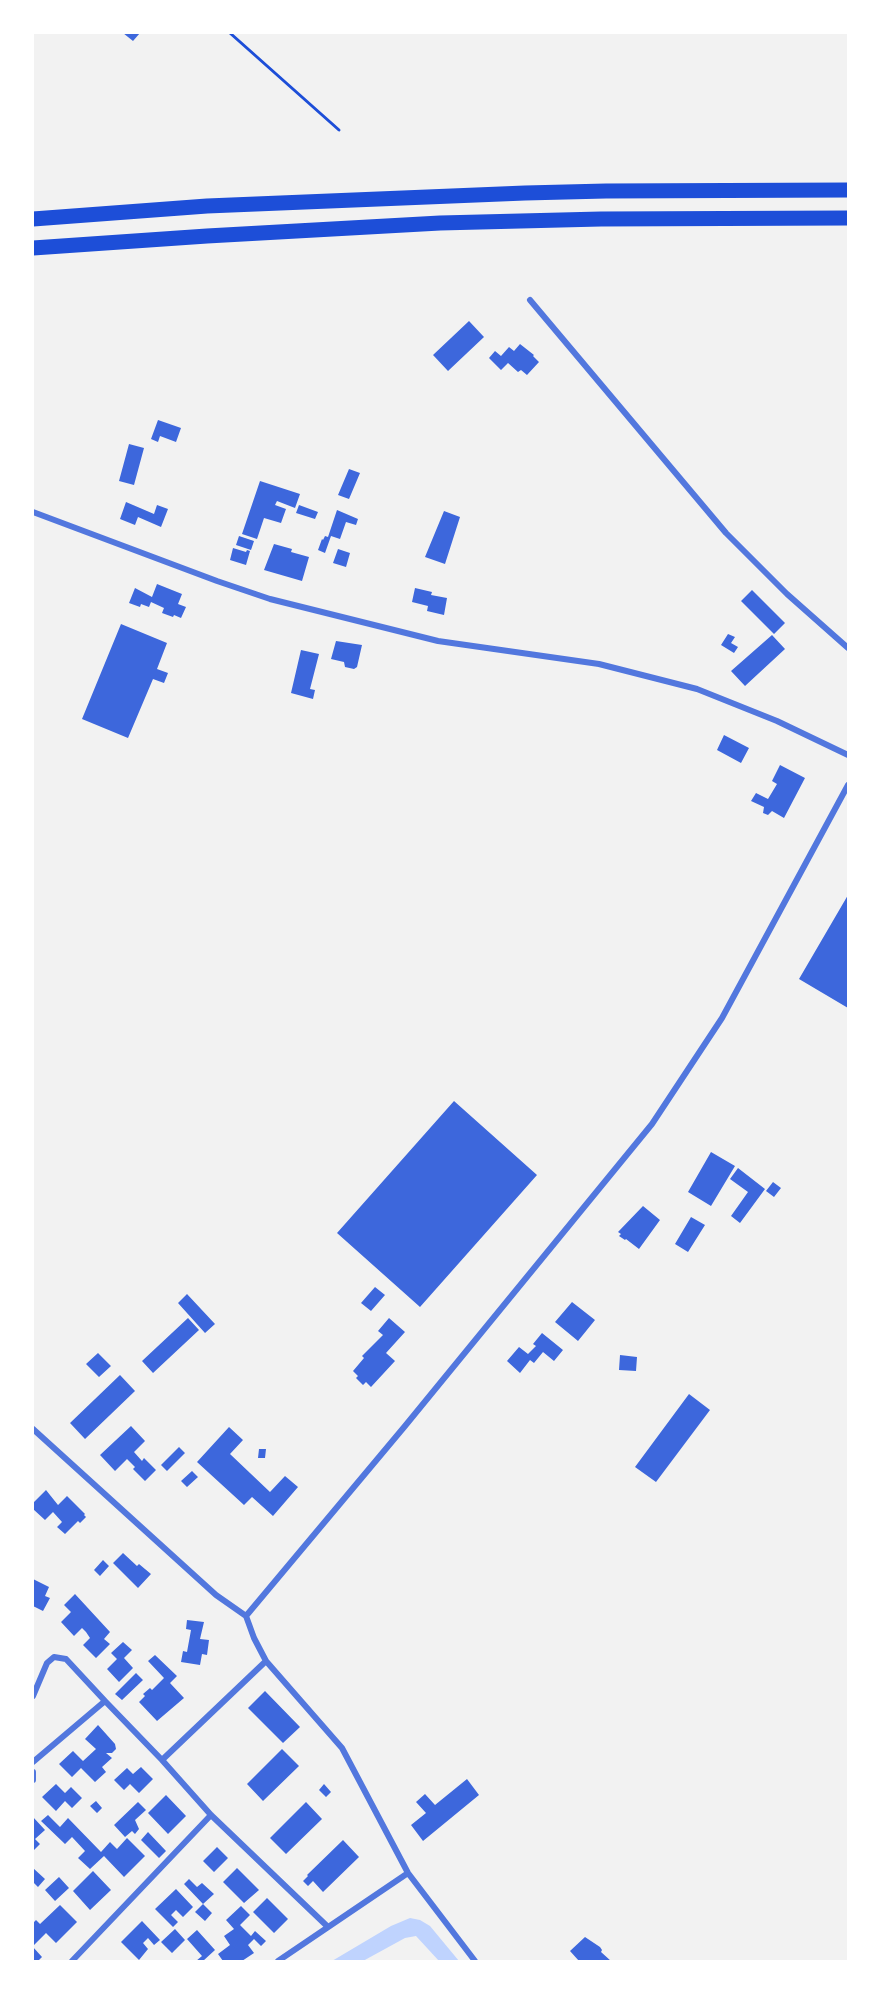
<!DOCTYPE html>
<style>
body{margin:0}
#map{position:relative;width:881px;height:1994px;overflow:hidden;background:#f2f2f2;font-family:"PT Sans Narrow",sans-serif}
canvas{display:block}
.frame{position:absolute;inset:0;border:34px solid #fff;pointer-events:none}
</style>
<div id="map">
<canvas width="881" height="1994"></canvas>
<div class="frame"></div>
</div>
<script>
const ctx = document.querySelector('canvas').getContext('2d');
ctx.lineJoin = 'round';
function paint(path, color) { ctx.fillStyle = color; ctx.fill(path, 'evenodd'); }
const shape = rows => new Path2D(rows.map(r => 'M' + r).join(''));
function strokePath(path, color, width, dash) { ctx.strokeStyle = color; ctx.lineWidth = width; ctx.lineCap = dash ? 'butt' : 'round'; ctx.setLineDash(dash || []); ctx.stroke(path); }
paint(shape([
 [410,1918,420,1920,430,1926,459,1961,439,1961,416,1936,405,1938,363,1961,332,1961,391,1926]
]), '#bfd3fe');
paint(shape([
 [123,33,140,33,133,41],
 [469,321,484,337,448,371,433,355],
 [520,344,534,355,533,356,539,362,527,375,521,370,518,372,508,363,501,370,489,358,495,351,501,356,509,347,514,351],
 [158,420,181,428,176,442,160,436,158,442,151,439],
 [129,444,144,448,134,485,119,481],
 [349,469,360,473,349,499,338,495],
 [260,481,300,494,295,508,277,501,275,505,286,509,281,523,264,518,257,539,242,534],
 [126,502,154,514,157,505,168,509,161,527,138,517,135,525,120,519],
 [299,505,318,512,315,519,296,513],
 [337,510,358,519,356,525,346,522,340,539,331,536,325,553,318,550,322,539,323,540,325,536,328,537],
 [444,511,460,517,445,564,425,557],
 [239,536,254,541,251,550,236,545],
 [274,544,292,549,291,552,309,557,302,581,264,570],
 [233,548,246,552,247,550,250,551,246,565,230,560],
 [338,549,350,553,346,567,333,563],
 [157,584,182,594,178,604,186,607,181,618,174,615,173,617,162,613,164,608,151,602,149,607,141,604,140,607,129,603,135,588,152,597],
 [415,588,432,592,431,595,447,598,444,615,427,611,428,606,412,602],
 [752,590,785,623,774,634,741,601],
 [121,624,167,643,157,669,168,673,164,683,153,679,128,738,82,719],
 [728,634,735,637,731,643,738,647,734,653,721,645],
 [772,635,785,649,745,686,731,671],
 [336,641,362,645,357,667,354,669,345,667,344,662,331,659],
 [301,650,319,654,310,689,315,690,313,699,291,693],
 [724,735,749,748,741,763,717,750],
 [780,765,805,778,784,818,772,811,768,815,763,813,764,807,751,801,756,793,768,799,777,784,772,781],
 [848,895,848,1008,799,979],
 [454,1101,537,1175,420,1307,337,1233],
 [711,1152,735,1166,711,1206,688,1192],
 [738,1168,765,1189,740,1223,731,1216,748,1192,730,1179],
 [773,1182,781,1188,774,1197,766,1191],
 [643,1206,660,1220,639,1249,626,1239,625,1240,619,1236,621,1234,618,1232],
 [691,1217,705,1225,688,1252,675,1244],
 [375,1287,385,1295,371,1311,361,1303],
 [187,1294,215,1324,205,1333,178,1303],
 [572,1302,595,1320,578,1341,555,1322],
 [188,1318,199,1330,153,1373,142,1361],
 [389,1318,405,1332,386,1353,395,1361,371,1387,366,1382,363,1385,356,1378,358,1376,353,1371,364,1358,362,1356,383,1335,378,1331],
 [542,1333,563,1350,554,1361,543,1352,534,1363,530,1360,520,1373,507,1361,519,1347,528,1354,536,1346,533,1344],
 [98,1353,111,1366,99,1377,86,1364],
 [620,1355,637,1357,636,1371,619,1370],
 [120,1375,135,1391,85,1439,70,1423],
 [689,1394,710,1410,656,1482,635,1467],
 [131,1426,145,1441,134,1452,142,1461,144,1458,156,1470,145,1481,133,1469,135,1467,127,1459,115,1471,100,1455],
 [229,1427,243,1440,230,1454,270,1492,285,1476,298,1487,273,1516,252,1497,244,1505,197,1462],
 [179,1447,185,1453,167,1471,161,1465],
 [259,1449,266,1449,265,1458,258,1458],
 [192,1471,198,1477,187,1487,181,1481],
 [46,1490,58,1505,67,1496,85,1514,84,1515,86,1517,80,1523,78,1521,65,1534,57,1527,62,1522,53,1512,45,1520,33,1509,33,1503],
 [123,1553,137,1566,139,1564,151,1574,138,1588,113,1563],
 [103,1560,109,1566,100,1576,94,1570],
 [33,1579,49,1587,45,1596,50,1598,43,1611,33,1606],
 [75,1594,110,1632,104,1639,110,1644,96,1658,83,1645,90,1638,86,1632,82,1628,74,1636,61,1622,71,1612,64,1605],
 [187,1620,204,1622,200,1639,209,1640,207,1655,202,1654,200,1665,181,1662,183,1651,187,1652,191,1630,186,1629],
 [123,1642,132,1650,124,1658,133,1668,119,1682,107,1669,117,1659,111,1653],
 [155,1655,177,1676,170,1683,184,1698,157,1721,139,1702,145,1696,143,1694,150,1688,152,1690,164,1678,148,1661],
 [136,1673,143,1680,122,1700,115,1694],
 [265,1691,300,1727,283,1743,248,1708],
 [98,1725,115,1744,116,1749,112,1753,106,1753,112,1758,102,1767,106,1772,95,1782,81,1768,72,1777,59,1764,73,1751,83,1761,96,1749,85,1739],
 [282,1749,299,1766,263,1801,247,1784],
 [141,1767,153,1779,139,1793,130,1784,124,1790,114,1780,127,1768,133,1774],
 [467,1779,479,1795,423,1841,411,1825,426,1813,416,1802,425,1794,435,1805],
 [56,1784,65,1793,71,1787,82,1798,72,1808,65,1801,56,1811,42,1797],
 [324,1784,331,1792,326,1797,319,1790],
 [166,1795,186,1816,168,1834,148,1813],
 [96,1801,102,1808,97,1813,90,1806],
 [138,1802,146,1810,135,1820,139,1829,135,1834,132,1831,125,1837,114,1825],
 [306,1802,322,1819,286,1854,270,1838],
 [48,1815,60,1827,68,1818,101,1852,110,1842,117,1849,127,1838,145,1856,124,1877,104,1856,90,1869,78,1858,85,1851,72,1837,65,1844,41,1821],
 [33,1817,45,1830,35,1839,40,1844,33,1851],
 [148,1832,166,1851,159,1858,141,1840],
 [343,1840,359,1857,323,1892,313,1881,308,1886,303,1881,308,1876,307,1875],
 [217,1847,228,1858,214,1872,203,1861],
 [33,1868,45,1879,38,1887,33,1882],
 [237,1868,259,1890,244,1903,223,1882],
 [93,1871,111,1890,90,1910,73,1891],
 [59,1877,69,1888,55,1901,45,1890],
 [189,1879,197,1887,202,1883,214,1894,203,1904,184,1884],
 [176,1889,193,1907,183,1917,176,1910,171,1915,178,1922,173,1927,155,1909],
 [267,1898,288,1919,274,1933,253,1912],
 [203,1904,212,1913,205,1921,195,1912],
 [60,1905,77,1922,56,1943,46,1933,33,1946,33,1923,36,1920,40,1924],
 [241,1906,250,1915,240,1925,251,1936,255,1931,266,1941,261,1946,254,1939,248,1945,254,1953,242,1961,223,1961,218,1954,230,1945,224,1936,234,1929,226,1920],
 [142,1921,160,1940,154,1945,148,1938,143,1943,148,1949,139,1960,121,1942],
 [175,1929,185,1940,172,1953,161,1942],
 [197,1930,215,1950,203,1961,196,1961,202,1956,187,1939],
 [585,1937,600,1947,602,1950,601,1952,611,1961,579,1961,570,1951],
 [33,1947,42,1957,38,1961,33,1961]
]), '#3d67dc');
strokePath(shape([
 [230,33,339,130]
]), '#1d4ed8', 3);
strokePath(shape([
 [530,300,726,533,787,594,848,648],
 [33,512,217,581,270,599,438,641,599,664,697,689,777,721,848,755],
 [33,1429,216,1595,246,1616,254,1638,266,1661,342,1748,408,1873,475,1961],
 [246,1616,405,1426,652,1124,722,1018,848,785],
 [33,1696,47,1663,54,1657,66,1659,105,1701,33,1762],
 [105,1701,162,1760,211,1815,328,1927],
 [162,1760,266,1661],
 [33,1772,33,1780],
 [72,1961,211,1815],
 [278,1961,408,1873]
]), '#5277de', 6);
strokePath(shape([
 [33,219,207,206,525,193,606,191,848,190],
 [33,248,207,236,440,223,601,219,848,218]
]), '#1d4ed8', 15);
</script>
